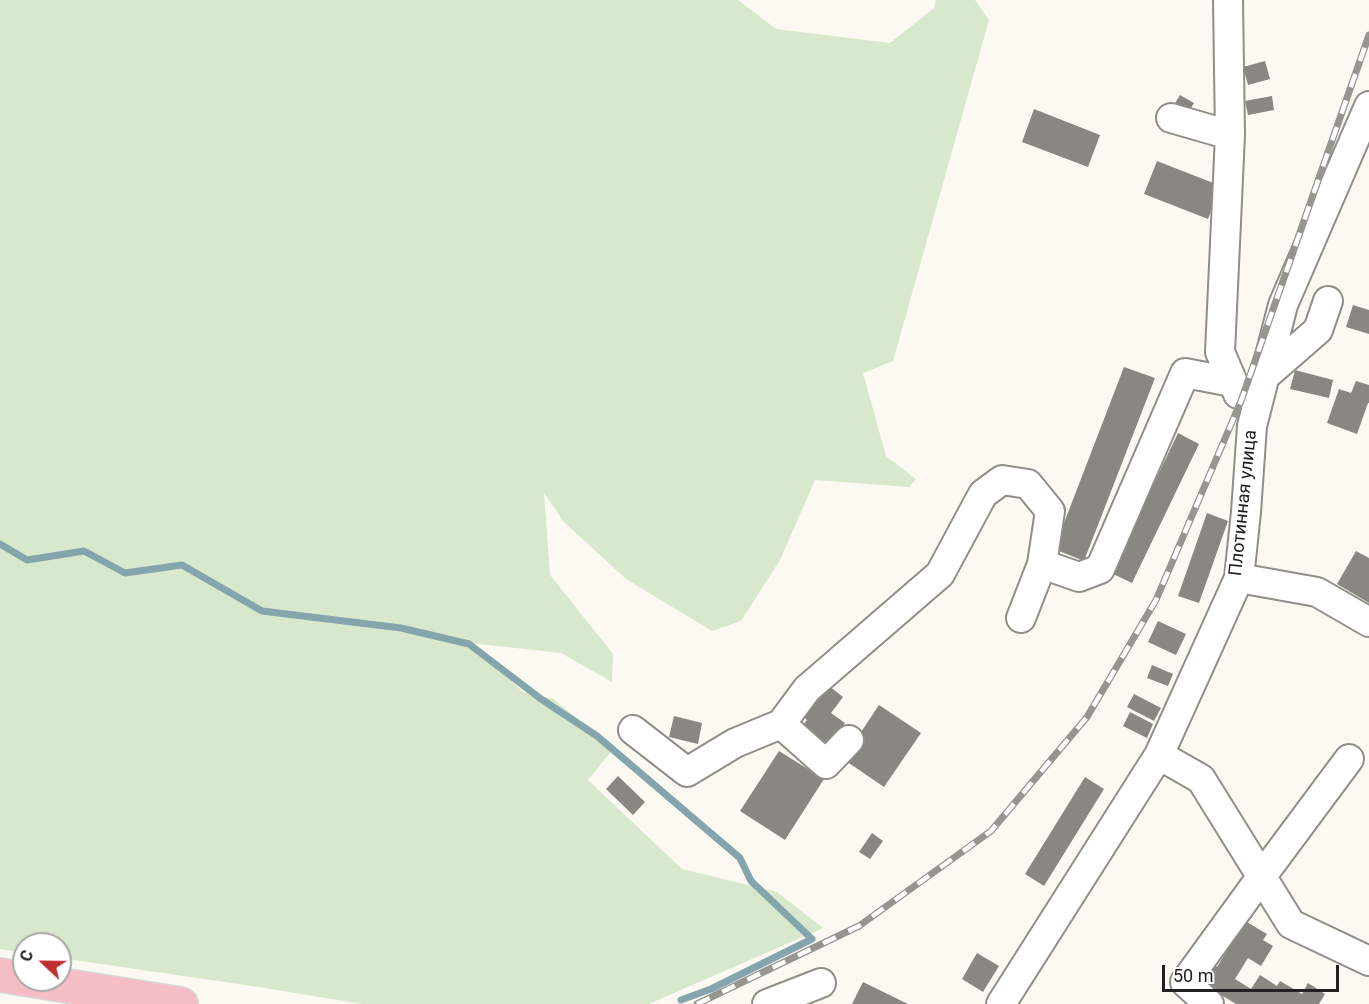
<!DOCTYPE html>
<meta charset="utf-8">
<style>
body{margin:0}
#map{position:relative;width:1369px;height:1004px;overflow:hidden;background:#fbf9f2;font-family:Roboto,sans-serif}
canvas{display:block}
.north{position:absolute;left:12px;top:932px;width:60px;height:60px;box-sizing:border-box;background:#fff;border:2px solid #a7a6a5;border-radius:50%;rotate:292deg;font-size:16px;font-weight:700;line-height:24px;text-align:center;color:#22211f}
.north::after{content:'';display:block;margin:auto;width:21px;height:27px;background:#bf3032;clip-path:polygon(50% 0,100% 100%,50% 72%,0 100%)}
.scale{position:absolute;left:1162px;top:965px;width:177px;height:27px;box-sizing:border-box;border:3px solid #22211f;border-top:0;padding-left:8px;font-size:18px;line-height:21px;white-space:nowrap;color:#22211f;-webkit-text-stroke:4px #fff;paint-order:stroke}
</style>
<div id="map">
<canvas width="1369" height="1004"></canvas>
<div class="north">С</div>
<div class="scale">50 m</div>
</div>
<script>
const ctx = document.querySelector('canvas').getContext('2d');
ctx.lineJoin = 'round';
function paint(path, color) { ctx.fillStyle = color; ctx.fill(path, 'evenodd'); }
const shape = rows => new Path2D(rows.map(r => 'M' + r).join(''));
function strokePath(path, color, width, dash) { ctx.strokeStyle = color; ctx.lineWidth = width; ctx.lineCap = dash ? 'butt' : 'round'; ctx.setLineDash(dash || []); ctx.stroke(path); }
function drawText(font, color, halo, rows, align = 'center') {
  ctx.font = font + ' Roboto,sans-serif'; ctx.lineWidth = 6; ctx.setLineDash([]); ctx.textBaseline = 'middle'; ctx.strokeStyle = halo; ctx.fillStyle = color; for (const [text, x, y, turn = 0] of rows) {
    ctx.save(); ctx.translate(x, y); ctx.rotate((+turn || 0) * Math.PI / 180); ctx.textAlign = isNaN(turn) ? turn : align; if (halo) ctx.strokeText(text, 0, 0); ctx.fillText(text, 0, 0); ctx.restore();
  }
}
paint(shape([
 [0,0,738,0,776,29,890,43,934,8,936,0,975,0,989,20,893,361,863,373,886,456,916,479,909,487,815,480,780,560,741,621,712,631,626,579,564,522,544,493,550,575,613,654,612,682,561,653,470,643,523,692,553,699,614,748,588,780,682,869,777,892,823,928,649,1004,362,1004,259,987,60,958,60,944,24,944,24,953,0,949]
]), '#d7e8cc');
strokePath(shape([
 [0,544,27,560,84,551,125,573,182,565,262,611,401,628,469,644,541,699,597,736,740,858,751,881,812,939,711,989,681,1000]
]), '#83a5ab', 7);
paint(shape([
 [1265,61,1270,79,1248,85,1243,67],
 [1180,95,1194,103,1189,111,1175,103],
 [1272,96,1274,110,1248,115,1245,101],
 [1034,109,1100,135,1088,167,1022,142],
 [1157,161,1221,186,1208,219,1144,194],
 [1353,305,1369,310,1369,334,1346,327],
 [1124,367,1155,378,1084,561,1054,549],
 [1295,370,1333,380,1329,398,1290,389],
 [1356,381,1369,385,1369,403,1368,403,1357,434,1327,423,1339,389,1351,393],
 [1178,433,1199,444,1132,583,1111,573],
 [1207,513,1228,521,1199,603,1178,596],
 [1356,551,1369,558,1369,603,1337,584],
 [1158,621,1186,634,1176,655,1148,642],
 [1152,665,1173,674,1168,686,1147,678],
 [824,682,843,697,831,713,845,723,824,749,799,730,807,720,799,714],
 [1134,694,1161,708,1154,721,1127,707],
 [879,705,921,733,884,787,843,759],
 [1130,712,1153,724,1147,738,1123,726],
 [674,716,702,723,698,744,669,737],
 [779,751,824,779,785,840,740,811],
 [618,776,645,802,633,815,606,789],
 [1085,777,1104,789,1044,886,1025,874],
 [872,833,883,841,870,859,859,852],
 [1245,921,1267,934,1263,940,1273,946,1261,966,1248,958,1235,979,1251,989,1260,975,1277,986,1280,981,1302,994,1308,983,1325,994,1319,1004,1236,1004,1203,984,1215,965,1217,967],
 [977,953,999,966,983,992,962,979],
 [863,982,908,1004,852,1004]
]), '#898781');
const minor = shape([
 [1228,0,1230,135,1220,352,1238,394],
 [1171,118,1230,135],
 [1264,377,1318,330,1328,301],
 [1239,578,1317,592,1369,622],
 [1021,618,1042,564],
 [781,724,826,764,849,740],
 [633,730,687,772,735,743,781,724,807,689,940,574,983,494,1002,480,1028,484,1050,511,1042,564,1079,577,1100,569,1185,373,1232,382],
 [1159,755,1201,779,1291,924,1369,961],
 [767,1004,821,983],
 [1001,1004,1159,755,1239,578,1246,512,1252,426,1283,305,1369,106],
 [1209,1004,1185,982,1262,876,1349,759]
]);
const major = shape([
 [0,975,24,979],
 [30,980,181,1004]
]);
strokePath(minor, '#908e88', 32);
strokePath(major, '#d7d7d7', 36);
strokePath(minor, '#fff', 28);
strokePath(major, '#f5bec7', 33);
const rail = shape([
 [697,1004,859,926,991,831,1087,717,1156,600,1241,401,1369,35]
]);
strokePath(rail, '#969590', 7);
strokePath(rail, '#fff', 4.5, [14]);
drawText('18px', '#22211f', '#fff', [
 ["Плотинная улица",1244,503,-84]
]);
</script>
